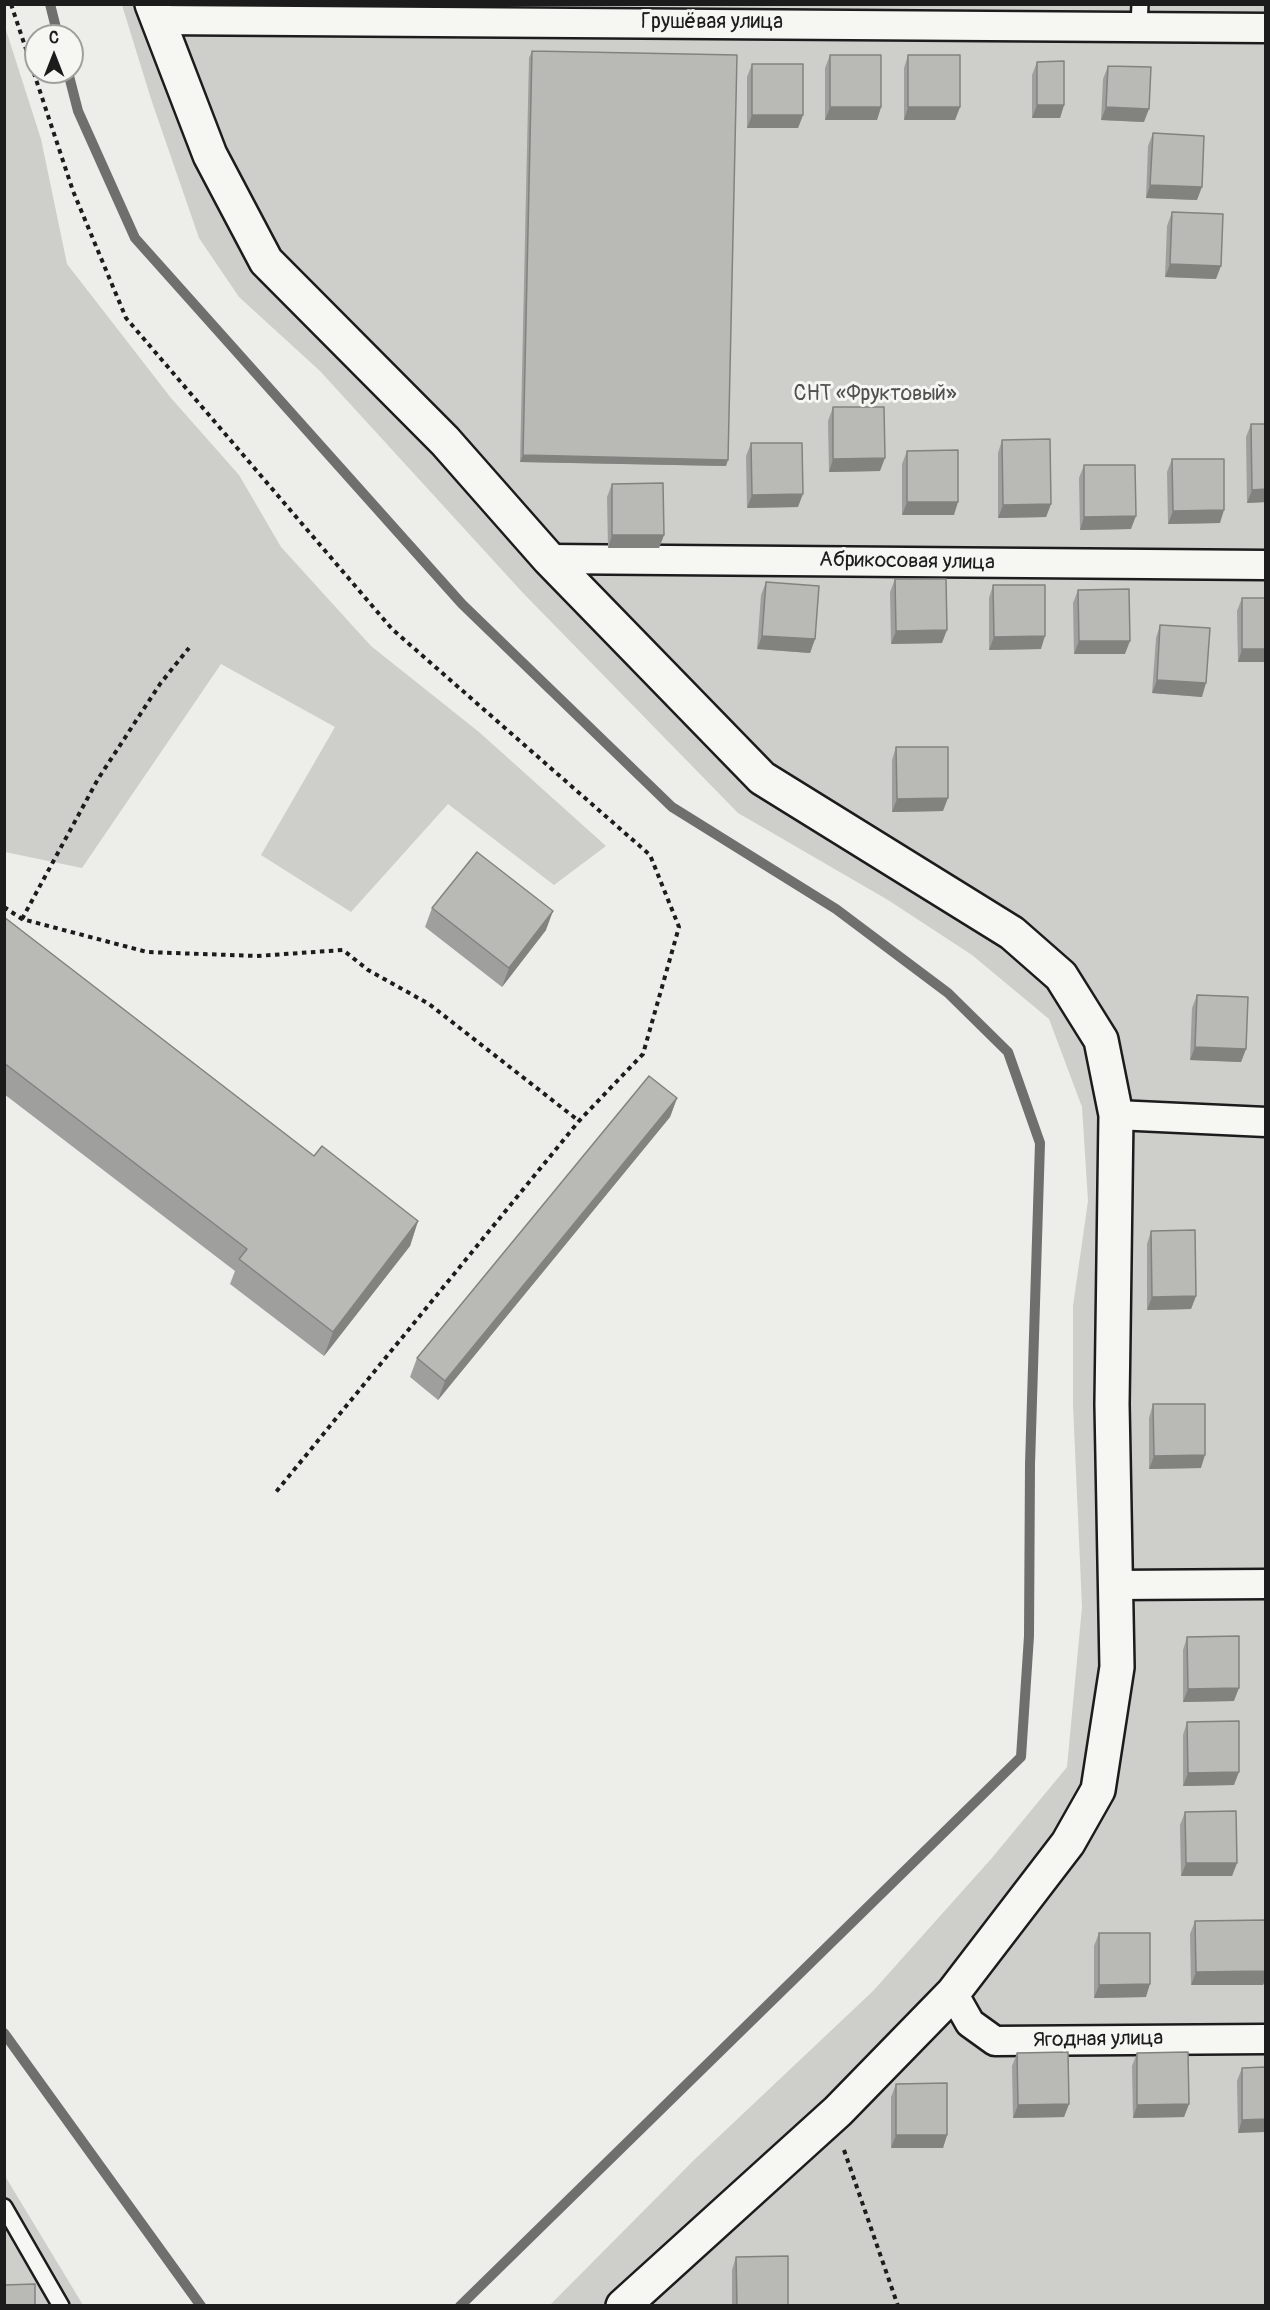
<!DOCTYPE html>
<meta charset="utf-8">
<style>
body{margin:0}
#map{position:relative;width:1270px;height:2310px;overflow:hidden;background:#edede9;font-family:Pangolin,sans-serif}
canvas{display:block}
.frame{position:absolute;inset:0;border:6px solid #1c1c1c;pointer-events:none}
.north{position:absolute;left:24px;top:24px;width:60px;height:60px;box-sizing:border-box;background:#f6f6f2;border:2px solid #9f9f9c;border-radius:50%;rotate:0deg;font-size:16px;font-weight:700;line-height:24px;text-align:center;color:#1c1c1c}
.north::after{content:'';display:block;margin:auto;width:21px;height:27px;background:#1c1c1c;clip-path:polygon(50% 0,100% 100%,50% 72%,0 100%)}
</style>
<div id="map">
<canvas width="1270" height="2310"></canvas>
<div class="frame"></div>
<div class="north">С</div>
</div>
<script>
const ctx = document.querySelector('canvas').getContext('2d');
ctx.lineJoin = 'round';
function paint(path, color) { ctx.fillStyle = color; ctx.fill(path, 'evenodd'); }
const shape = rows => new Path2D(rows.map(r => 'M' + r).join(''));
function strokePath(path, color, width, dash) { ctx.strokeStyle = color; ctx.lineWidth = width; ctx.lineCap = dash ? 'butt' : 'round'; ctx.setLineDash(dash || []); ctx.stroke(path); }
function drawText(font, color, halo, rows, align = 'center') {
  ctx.font = font + ' Pangolin,sans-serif'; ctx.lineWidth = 6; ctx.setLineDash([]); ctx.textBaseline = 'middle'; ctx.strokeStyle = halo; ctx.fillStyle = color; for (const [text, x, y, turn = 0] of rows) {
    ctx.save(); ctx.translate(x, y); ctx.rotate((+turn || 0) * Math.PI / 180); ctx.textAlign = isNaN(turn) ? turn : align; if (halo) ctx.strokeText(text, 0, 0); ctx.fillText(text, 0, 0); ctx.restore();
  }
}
paint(shape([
 [122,5,1265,5,1265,2305,550,2305,694,2160,873,1991,991,1859,1067,1767,1082,1607,1073,1405,1073,1306,1088,1201,1082,1107,1049,1019,972,955,888,900,738,813,523,593,320,371,239,297,199,238,151,99],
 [5,27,41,139,67,264,171,398,239,475,281,547,371,646,479,732,606,846,554,885,448,804,351,912,261,855,335,727,221,664,82,868,5,852],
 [5,2176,83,2305,5,2305]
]), '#cececb');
strokePath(shape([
 [50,4,58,36],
 [68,72,78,111,135,238,462,604,672,807,836,909,948,993,1008,1052,1040,1143,1030,1464,1029,1636,1021,1757,460,2306],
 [4,2033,201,2306]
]), '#6f6f6d', 10);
const service = shape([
 [1139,25,1140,4],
 [4,2207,61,2306]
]);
const minor = shape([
 [158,20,1266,28],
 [549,559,1266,565],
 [1116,1115,1266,1122],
 [1115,1585,1266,1584],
 [953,1993,970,2023,995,2041,1266,2039]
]);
const tertiary = shape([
 [152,4,210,155,266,261,445,441,549,559,762,778,1012,933,1061,976,1101,1040,1116,1115,1112,1404,1117,1667,1098,1790,1068,1843,953,1993,838,2111,623,2306]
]);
strokePath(service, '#1c1c1c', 20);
strokePath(minor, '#1c1c1c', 33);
strokePath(tertiary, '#1c1c1c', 38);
strokePath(shape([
 [11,4,73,191,126,318,392,629,650,855,679,927,643,1054,579,1121,276,1492],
 [4,907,22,919,147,952,257,956,343,950,368,970,429,1004,579,1121],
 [22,919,98,779,160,684,189,648],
 [844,2150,898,2306]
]), '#1c1c1c', 4, [4.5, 4.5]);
strokePath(service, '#f6f6f2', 15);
strokePath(minor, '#f6f6f2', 28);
strokePath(tertiary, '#f6f6f2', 33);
paint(shape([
 [532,51,726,466,520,462,529,58],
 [830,55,881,107,877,120,825,120,825,68],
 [908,55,960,107,955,120,904,120,904,68],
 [1037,62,1064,105,1060,118,1032,118,1032,75],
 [752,64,803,115,798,128,747,128,747,77],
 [1108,66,1144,122,1101,120,1103,79],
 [1153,133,1197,200,1146,198,1148,146],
 [1172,212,1216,279,1165,277,1167,226],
 [1266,265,1266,292,1264,292],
 [833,407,880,471,829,472,828,421],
 [1251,424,1266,424,1266,502,1247,503,1246,437],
 [1002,440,1051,504,1046,517,998,518,998,453],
 [751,443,798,507,747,508,746,456],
 [907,451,954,515,902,515,902,464],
 [1172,459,1220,523,1168,524,1167,472],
 [1084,465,1131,529,1080,530,1079,478],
 [612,484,664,535,659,548,608,548,607,497],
 [895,579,942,643,891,644,890,592],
 [766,582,815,639,810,653,757,649,761,595],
 [993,585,1041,649,989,650,989,598],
 [1078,590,1125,654,1074,654,1073,603],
 [1242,598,1266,598,1266,662,1238,662,1237,611],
 [1160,625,1202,697,1152,693,1156,638],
 [896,747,943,811,892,812,892,760],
 [432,908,546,930,502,987,425,927],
 [4,917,314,1156,418,1221,410,1246,324,1356,230,1284,235,1271,4,1094],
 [1197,995,1246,1049,1241,1062,1190,1060,1192,1008],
 [677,1098,670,1117,438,1400,410,1377,417,1358],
 [1151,1231,1196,1296,1191,1309,1147,1310,1147,1244],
 [1153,1404,1201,1468,1149,1469,1149,1418],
 [1187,1637,1234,1701,1183,1702,1183,1650],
 [1187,1722,1234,1785,1183,1786,1183,1735],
 [1185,1812,1237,1863,1232,1876,1181,1876,1180,1825],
 [1266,1920,1266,1978,1263,1985,1191,1985,1190,1934,1195,1921],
 [1099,1933,1146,1997,1094,1998,1094,1946],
 [1017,2053,1069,2104,1064,2117,1013,2118,1012,2066],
 [1137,2053,1189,2104,1184,2117,1133,2118,1132,2066],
 [1266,2067,1238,2133,1237,2081,1242,2068],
 [896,2084,947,2135,943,2148,891,2148,891,2097],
 [1266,2194,1266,2248,1265,2248,1265,2196],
 [736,2257,788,2306,732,2306,732,2270]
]), '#9f9f9d');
paint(shape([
 [1037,105,1064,105,1060,118,1032,118],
 [830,107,881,107,877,120,825,120],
 [908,107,960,107,955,120,904,120],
 [1106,107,1149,109,1144,122,1101,120],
 [752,115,803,115,798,128,747,128],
 [1150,185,1202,187,1197,200,1146,198],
 [1170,264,1221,266,1216,279,1165,277],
 [523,455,728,460,726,466,520,462],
 [885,458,880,471,829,472,833,459],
 [1266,489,1266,502,1247,503,1252,490],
 [803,494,798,507,747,508,752,495],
 [907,502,958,502,954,515,902,515],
 [1051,504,1046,517,998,518,1003,505],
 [1224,510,1220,523,1168,524,1173,511],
 [1136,516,1131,529,1080,530,1084,517],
 [612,535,664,535,659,548,608,548],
 [947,630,942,643,891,644,896,631],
 [762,636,815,639,810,653,757,649],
 [1045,636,1041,649,989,650,994,637],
 [1079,641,1130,641,1125,654,1074,654],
 [1242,649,1266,649,1266,662,1238,662],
 [1157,680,1206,683,1202,697,1152,693],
 [948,798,943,811,892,812,897,799],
 [553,911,546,930,502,987,509,968],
 [1195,1047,1246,1049,1241,1062,1190,1060],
 [677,1098,670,1117,438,1400,445,1381],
 [418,1221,410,1246,324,1356,333,1332],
 [1196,1296,1191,1309,1147,1310,1152,1297],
 [1205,1455,1201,1468,1149,1469,1154,1456],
 [1239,1688,1234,1701,1183,1702,1188,1689],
 [1239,1772,1234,1785,1183,1786,1188,1773],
 [1186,1863,1237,1863,1232,1876,1181,1876],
 [1266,1971,1266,1978,1263,1985,1191,1985,1196,1972],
 [1150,1984,1146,1997,1094,1998,1099,1985],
 [1069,2104,1064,2117,1013,2118,1018,2105],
 [1189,2104,1184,2117,1133,2118,1137,2105],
 [1266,2119,1266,2132,1238,2133,1242,2120],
 [896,2135,947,2135,943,2148,891,2148]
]), '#82827f');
const building = shape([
 [532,51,737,55,728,460,523,455,532,51],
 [830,55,881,55,881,107,830,107,830,55],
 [908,55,960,55,960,107,908,107,908,55],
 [1064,61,1064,105,1037,105,1037,62,1064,61],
 [752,64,803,64,803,115,752,115,752,64],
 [1108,66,1151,67,1149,109,1106,107,1108,66],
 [1153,133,1204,136,1202,187,1150,185,1153,133],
 [1172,212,1223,214,1221,266,1170,264,1172,212],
 [833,407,884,407,885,458,833,459,833,407],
 [1251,424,1266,424,1266,489,1252,490,1251,424],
 [1050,439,1051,504,1003,505,1002,440,1050,439],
 [751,443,802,443,803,494,752,495,751,443],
 [958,450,958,502,907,502,907,451,958,450],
 [1172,459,1224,459,1224,510,1173,511,1172,459],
 [1084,465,1135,465,1136,516,1084,517,1084,465],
 [663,483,664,535,612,535,612,484,663,483],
 [895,579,946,579,947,630,896,631,895,579],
 [766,582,819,586,815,639,762,636,766,582],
 [993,585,1045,585,1045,636,994,637,993,585],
 [1129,589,1130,641,1079,641,1078,590,1129,589],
 [1242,598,1266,598,1266,649,1242,649,1242,598],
 [1160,625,1210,628,1206,683,1157,680,1160,625],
 [896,747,948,747,948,798,897,799,896,747],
 [477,852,553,911,509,968,432,908,477,852],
 [4,917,314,1156,322,1146,418,1221,333,1332,239,1259,247,1249,4,1063,4,917],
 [1197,995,1248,997,1246,1049,1195,1047,1197,995],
 [649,1076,677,1098,445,1381,417,1358,649,1076],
 [1195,1230,1196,1296,1152,1297,1151,1231,1195,1230],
 [1153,1404,1205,1404,1205,1455,1154,1456,1153,1404],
 [1239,1636,1239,1688,1188,1689,1187,1637,1239,1636],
 [1239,1721,1239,1772,1188,1773,1187,1722,1239,1721],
 [1236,1811,1237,1863,1186,1863,1185,1812,1236,1811],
 [1266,1920,1266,1971,1196,1972,1195,1921,1266,1920],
 [1099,1933,1150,1933,1150,1984,1099,1985,1099,1933],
 [1068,2052,1069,2104,1018,2105,1017,2053,1068,2052],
 [1188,2052,1189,2104,1137,2105,1137,2053,1188,2052],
 [1266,2067,1266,2119,1242,2120,1242,2068,1266,2067],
 [947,2083,947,2135,896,2135,896,2084,947,2083],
 [788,2256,788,2306,737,2306,736,2257,788,2256],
 [35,2284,35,2306,4,2306,4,2285,35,2284]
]);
paint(building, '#b9b9b6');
strokePath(building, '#82827f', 1.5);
drawText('21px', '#1c1c1c', '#f6f6f2', [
 ["Грушёвая улица",712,23],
 ["Абрикосовая улица",907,562,1],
 ["Ягодная улица",1098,2040,-1]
]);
drawText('21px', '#515151', '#f6f6f2', [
 ["СНТ «Фруктовый»",875,395]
]);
</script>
